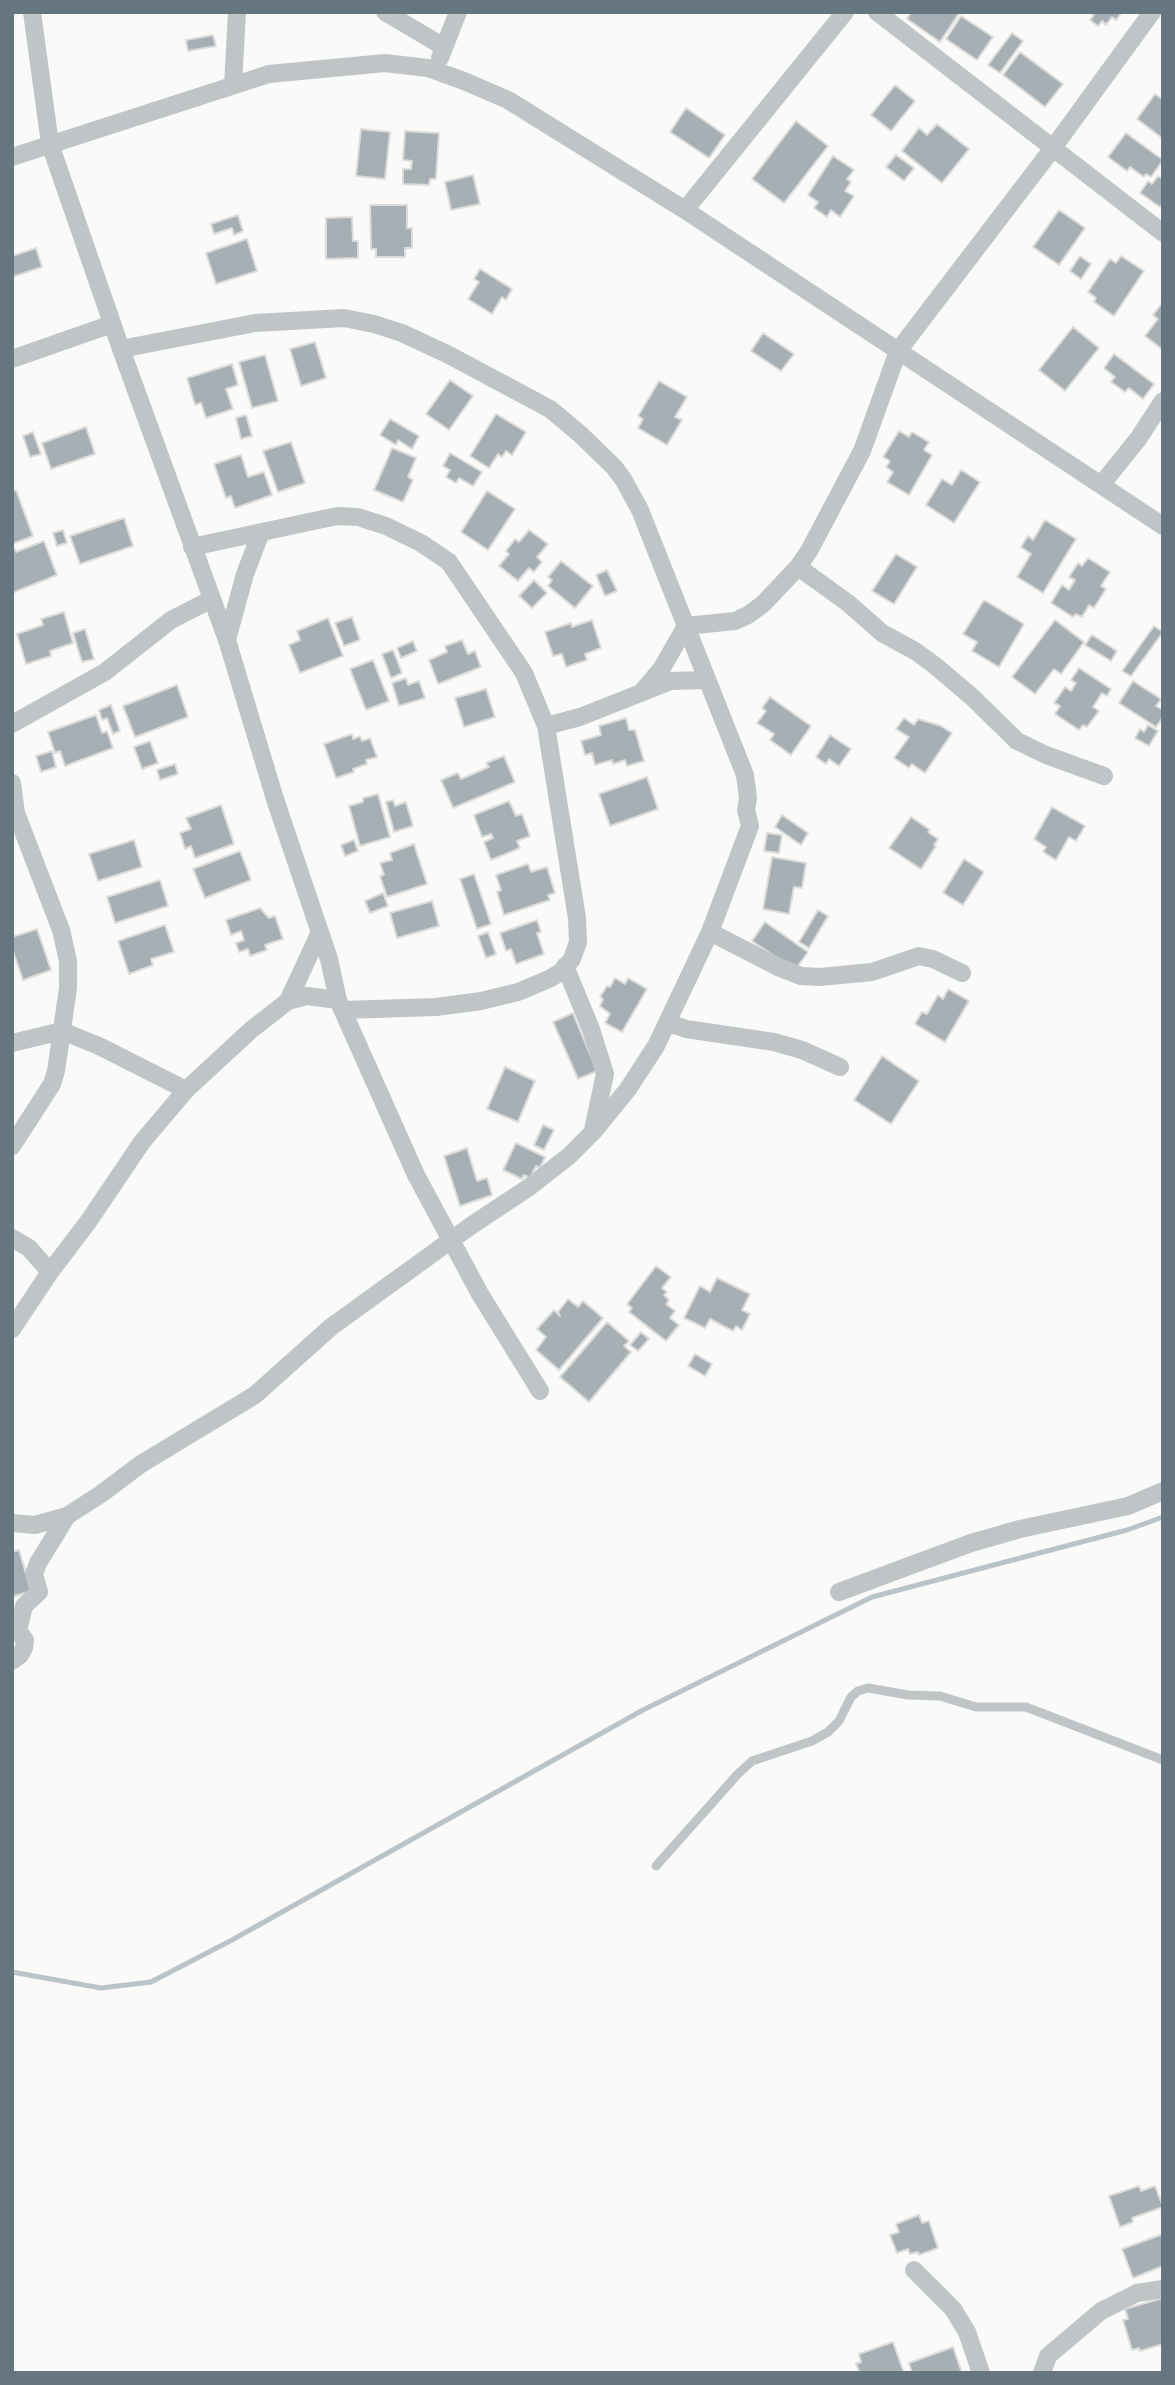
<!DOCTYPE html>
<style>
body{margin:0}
#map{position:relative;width:1175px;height:2385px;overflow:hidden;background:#fafaf8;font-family:"DejaVu Sans",sans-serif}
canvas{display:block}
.frame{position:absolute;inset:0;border:14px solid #667680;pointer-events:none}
</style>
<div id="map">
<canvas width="1175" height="2385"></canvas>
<div class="frame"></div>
</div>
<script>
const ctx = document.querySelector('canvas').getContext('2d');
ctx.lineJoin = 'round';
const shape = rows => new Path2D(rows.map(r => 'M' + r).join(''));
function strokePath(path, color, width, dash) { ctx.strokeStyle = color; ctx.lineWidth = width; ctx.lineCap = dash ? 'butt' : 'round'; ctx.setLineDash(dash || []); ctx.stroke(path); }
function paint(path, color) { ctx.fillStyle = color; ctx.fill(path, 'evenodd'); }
strokePath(shape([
 [12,1972,101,1988,151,1982,232,1940,643,1710,872,1597,1127,1530,1163,1517]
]), '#b8c4c7', 5);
const building = shape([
 [911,12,960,12,940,42,907,19,911,12],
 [1090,12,1122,12,1116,20,1112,17,1106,25,1102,21,1098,26,1090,20,1094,15,1090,12],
 [961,16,993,37,977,60,946,39,961,16],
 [1012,33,1023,41,1000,73,988,65,1012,33],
 [213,35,216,46,188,51,186,40,213,35],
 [1020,52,1063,84,1045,107,1003,75,1020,52],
 [895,85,915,101,891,131,871,115,895,85],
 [1155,94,1163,100,1162,138,1137,119,1155,94],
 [686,108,725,135,709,158,670,132,686,108],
 [796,121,828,146,784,203,752,179,796,121],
 [937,124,969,149,942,183,902,151,919,128,927,135,937,124],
 [361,129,390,132,385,179,356,176,361,129],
 [405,131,439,133,436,179,430,179,429,185,403,184,403,169,411,169,412,161,403,160,405,131],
 [1126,133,1163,160,1151,177,1146,174,1144,177,1130,167,1127,171,1108,157,1126,133],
 [896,155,914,168,904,181,886,167,896,155],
 [833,156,854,170,847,179,851,182,845,191,854,196,840,217,831,210,827,217,814,208,818,202,808,195,833,156],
 [473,175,480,204,451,210,445,182,473,175],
 [1163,175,1163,203,1160,207,1140,193,1148,181,1152,184,1158,176,1161,178,1163,175],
 [370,205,407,205,407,228,412,228,412,248,405,248,405,257,376,257,376,249,371,249,370,205],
 [1059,210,1085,228,1059,265,1033,247,1059,210],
 [238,215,243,231,234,235,232,228,214,234,211,224,238,215],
 [352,217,353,241,358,241,358,258,326,259,326,218,352,217],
 [247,239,257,271,216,284,206,253,247,239],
 [36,248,42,267,12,277,12,256,36,248],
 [1080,256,1091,264,1081,279,1070,271,1080,256],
 [1121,256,1144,271,1114,316,1094,302,1096,298,1088,292,1110,259,1116,263,1121,256],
 [480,269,512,289,506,300,502,297,492,314,468,299,479,282,474,279,480,269],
 [1163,302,1163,350,1145,336,1158,319,1153,315,1163,302],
 [1073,327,1099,348,1065,391,1039,370,1073,327],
 [763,333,794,354,781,371,751,351,763,333],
 [315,342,326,378,301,386,290,349,315,342],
 [1114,354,1154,384,1143,399,1129,388,1125,392,1111,382,1115,377,1104,368,1114,354],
 [265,355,278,401,252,408,239,362,265,355],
 [232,364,238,385,226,389,233,409,206,418,201,403,195,405,187,378,232,364],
 [450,380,473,396,449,430,426,414,450,380],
 [659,381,687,397,675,417,682,420,667,445,638,428,643,419,638,416,659,381],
 [496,414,526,432,512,455,506,451,502,457,498,454,489,468,470,456,496,414],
 [246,415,252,436,241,439,236,418,246,415],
 [390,419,419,436,412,449,398,440,396,445,380,435,390,419],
 [86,427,95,454,51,469,42,443,86,427],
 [899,431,909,437,912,432,929,442,924,450,932,455,909,495,887,482,893,472,886,467,890,461,883,457,899,431],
 [33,432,41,454,30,457,23,436,33,432],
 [291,442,305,483,278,492,263,451,291,442],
 [392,448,416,458,408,477,413,480,403,502,374,490,392,448],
 [450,453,482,472,473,486,459,478,456,483,446,477,450,470,443,466,450,453],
 [241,455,248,477,264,472,272,495,235,508,231,496,226,498,214,464,241,455],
 [961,470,980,482,954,523,926,505,942,479,952,485,961,470],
 [16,490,33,536,12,544,12,492,16,490],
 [487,491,515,509,488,550,461,532,487,491],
 [124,518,133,546,80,564,70,536,124,518],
 [1045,520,1076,539,1043,593,1017,577,1031,554,1021,547,1028,536,1033,540,1045,520],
 [63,530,67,543,57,546,53,533,63,530],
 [529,530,548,544,537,557,542,562,534,572,529,568,518,581,499,566,509,554,506,551,515,539,519,542,529,530],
 [44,541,57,575,12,593,12,550,15,549,16,552,44,541],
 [896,554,917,567,894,604,872,591,896,554],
 [1088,558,1110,572,1101,586,1106,589,1094,608,1089,605,1082,617,1076,614,1073,617,1051,603,1062,585,1069,590,1075,580,1069,577,1078,563,1082,566,1088,558],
 [561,561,593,586,575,608,548,586,552,580,548,577,561,561],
 [607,570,617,591,605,596,596,575,607,570],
 [534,580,547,593,532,608,519,596,534,580],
 [984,600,1024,624,999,667,972,651,977,642,963,634,984,600],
 [64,612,73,643,50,651,51,656,26,664,17,634,43,625,41,619,64,612],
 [352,617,360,640,344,646,335,623,352,617],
 [328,618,343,656,300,673,289,645,300,640,297,631,328,618],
 [592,620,601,648,585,654,587,660,566,667,562,654,553,656,545,632,571,623,572,627,592,620],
 [1055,620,1084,642,1061,674,1054,669,1035,694,1012,677,1055,620],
 [1154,626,1163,632,1131,676,1122,671,1154,626],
 [85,629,94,659,82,662,73,633,85,629],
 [1092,635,1117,651,1111,661,1085,645,1092,635],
 [462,640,468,654,475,651,481,667,438,684,429,660,447,652,445,646,462,640],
 [413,641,417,651,401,658,397,648,413,641],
 [393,650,402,673,391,678,382,654,393,650],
 [373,660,389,701,366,710,350,669,373,660],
 [1079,668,1111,689,1107,696,1102,693,1093,707,1099,711,1087,727,1083,725,1079,730,1055,714,1060,706,1054,703,1065,687,1071,691,1076,683,1071,680,1079,668],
 [406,678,408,685,419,681,425,698,399,706,392,683,406,678],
 [1133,681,1161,699,1156,706,1163,710,1163,717,1156,727,1119,703,1133,681],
 [177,685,188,717,135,737,123,706,177,685],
 [486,689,495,717,464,727,455,698,486,689],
 [770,697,811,726,791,755,770,740,774,734,757,723,766,711,762,708,770,697],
 [111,705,120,731,113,734,107,718,102,720,99,710,111,705],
 [96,715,102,733,107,731,113,748,65,766,60,751,55,753,48,732,96,715],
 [626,718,629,730,635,730,644,761,627,766,625,760,613,764,612,760,595,765,592,753,585,755,581,741,601,735,599,726,626,718],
 [904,718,914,725,918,719,941,726,952,733,925,773,912,764,909,768,894,758,909,737,896,729,904,718],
 [1148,725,1158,731,1149,746,1135,738,1140,729,1144,732,1148,725],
 [352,734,353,739,360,736,362,741,370,738,377,757,366,760,367,764,353,769,354,772,336,778,324,744,352,734],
 [830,735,851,749,839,766,829,759,826,764,816,757,830,735],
 [150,741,158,763,142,769,134,747,150,741],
 [52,751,56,767,41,772,36,756,52,751],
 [504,756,515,782,453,808,441,780,458,773,461,779,489,767,486,763,504,756],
 [175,764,178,774,160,780,157,770,175,764],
 [647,777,658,809,610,826,599,794,647,777],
 [378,794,390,837,360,846,349,806,363,802,363,798,378,794],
 [393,800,395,806,406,802,413,826,394,832,386,802,393,800],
 [509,801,516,816,522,814,530,836,517,841,520,848,491,860,484,842,493,838,491,834,482,837,474,815,509,801],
 [221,805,234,844,195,858,191,846,185,849,180,833,191,829,186,818,221,805],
 [1052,807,1085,826,1076,841,1069,837,1056,860,1043,852,1046,847,1034,839,1052,807],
 [782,815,808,833,801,845,775,827,782,815],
 [911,817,930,830,928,832,938,839,934,845,936,846,921,869,889,848,911,817],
 [767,833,782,835,779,853,764,851,767,833],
 [134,840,142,867,98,881,89,854,134,840],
 [354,840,358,851,345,856,341,845,354,840],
 [414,844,427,884,387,897,380,876,384,875,380,863,392,860,390,853,414,844],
 [240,851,251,880,205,898,193,869,240,851],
 [772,857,806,863,802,888,794,887,789,914,763,909,772,857],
 [964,859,984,872,963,905,943,893,964,859],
 [528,864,531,872,547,867,555,893,548,895,550,900,504,915,497,892,501,890,496,875,528,864],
 [474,874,491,924,477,929,460,879,474,874],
 [160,880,168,906,115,923,107,897,160,880],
 [383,893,388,906,370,913,365,901,383,893],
 [432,901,439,926,397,938,390,913,432,901],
 [260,908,269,918,275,916,283,939,265,945,267,950,250,956,248,949,239,952,236,943,244,940,241,931,231,935,226,920,260,908],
 [818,910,828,916,809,948,799,942,818,910],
 [537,920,541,932,537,933,544,954,516,964,511,949,506,951,500,933,537,920],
 [765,922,808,952,795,970,752,941,765,922],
 [165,925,174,952,151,959,153,965,129,974,118,941,165,925],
 [37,929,51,970,23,980,12,948,12,937,37,929],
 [488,932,496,954,486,958,478,936,488,932],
 [615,978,625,984,628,978,647,989,622,1032,605,1023,610,1014,600,1006,603,999,600,997,607,986,610,987,615,978],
 [948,989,969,1001,945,1042,915,1024,922,1012,927,1014,938,995,943,999,948,989],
 [573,1013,597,1071,578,1079,553,1022,573,1013],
 [882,1056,919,1081,891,1124,854,1100,882,1056],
 [505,1067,535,1081,518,1122,487,1109,505,1067],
 [543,1125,554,1130,544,1150,534,1145,543,1125],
 [516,1143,545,1157,540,1168,536,1166,530,1178,524,1175,522,1179,503,1170,516,1143],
 [467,1148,477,1181,487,1178,492,1195,460,1206,444,1156,467,1148],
 [656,1266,671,1277,662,1288,667,1292,664,1295,669,1300,666,1304,675,1311,670,1318,679,1325,666,1341,629,1312,632,1308,627,1304,656,1266],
 [717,1278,750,1294,742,1310,750,1314,742,1330,736,1326,733,1331,710,1319,705,1328,684,1318,700,1286,710,1292,717,1278],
 [568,1299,578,1307,583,1301,603,1318,559,1370,536,1350,546,1337,537,1329,554,1310,560,1316,558,1312,568,1299],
 [607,1322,629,1341,624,1346,631,1352,589,1402,560,1377,607,1322],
 [641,1332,649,1339,638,1351,630,1345,641,1332],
 [695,1354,712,1364,705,1376,688,1366,695,1354],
 [19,1550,31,1591,12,1597,12,1552,19,1550],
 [1139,2186,1141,2191,1155,2186,1163,2207,1132,2218,1133,2222,1120,2227,1109,2196,1139,2186],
 [919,2215,922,2223,929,2221,938,2248,919,2255,918,2252,910,2254,908,2249,897,2253,890,2235,899,2232,896,2224,919,2215],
 [1163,2234,1163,2266,1133,2278,1122,2249,1163,2234],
 [1163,2298,1163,2344,1140,2351,1139,2348,1132,2350,1123,2320,1128,2319,1125,2309,1163,2298],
 [893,2342,904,2373,860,2373,856,2364,861,2362,859,2354,893,2342],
 [953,2347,962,2373,912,2373,909,2363,953,2347]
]);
paint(building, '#a6afb4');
strokePath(building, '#dcdcda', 2);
strokePath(shape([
 [656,1866,737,1775,752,1761,812,1741,828,1732,839,1721,851,1697,858,1691,868,1688,908,1695,940,1696,976,1707,1026,1707,1163,1760]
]), '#bfc4c7', 9);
strokePath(shape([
 [32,12,50,144,121,349,227,640,275,799,329,959,338,1000,416,1175,480,1294,540,1391],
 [385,12,444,47],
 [877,12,1163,233],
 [440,58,458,12],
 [233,85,237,12],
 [12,157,269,74,385,63,428,68,464,81,508,100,685,210,1163,526],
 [685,210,845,12],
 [12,359,112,324],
 [1101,485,1138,439,1163,401],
 [192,547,337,516,358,517,386,526,421,543,449,562,524,673,546,726,577,918,578,942,572,959,561,972,549,979,518,992,481,1001,436,1007,344,1010],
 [798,567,848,603,882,633,915,651,933,664,971,696,1017,741,1046,755,1104,776],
 [227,640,245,574,261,532],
 [641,693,662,668,686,626,735,621,748,615,763,604,798,567,809,551,862,451,898,351,1053,148,1152,12],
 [12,724,105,672,171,620,212,599],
 [546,726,580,717,671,681,706,680],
 [12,783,16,813,61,930,68,961,68,988,56,1071,52,1084,12,1146],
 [710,932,778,967,801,976,820,977,872,972,919,956,933,959,962,973],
 [565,966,591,1029,605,1074,593,1130],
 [288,1001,320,932],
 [669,1023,686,1029,774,1042,802,1050,840,1067],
 [12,1043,62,1031,99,1046,186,1090],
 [12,1238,29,1248,50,1272],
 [12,1329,50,1272,88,1222,142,1142,186,1090,251,1030,288,1001,307,996,338,1000],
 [12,1523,35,1525,67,1516,101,1494,141,1464,255,1395,331,1327,472,1225,528,1188,569,1156,593,1132,628,1089,656,1046,710,932,750,826,746,810,748,798,745,775,640,510,623,479,614,467,580,434,550,409,449,355,402,333,374,324,344,318,255,323,121,349],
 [839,1592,971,1543,1020,1529,1128,1506,1163,1491],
 [12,1661,20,1655,24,1648,25,1640,18,1631,24,1606,39,1592,34,1574,38,1563,67,1516],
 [914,2270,953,2309,967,2332,981,2373],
 [1042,2373,1048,2356,1101,2311,1137,2293,1163,2289]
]), '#bfc4c7', 18);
</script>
